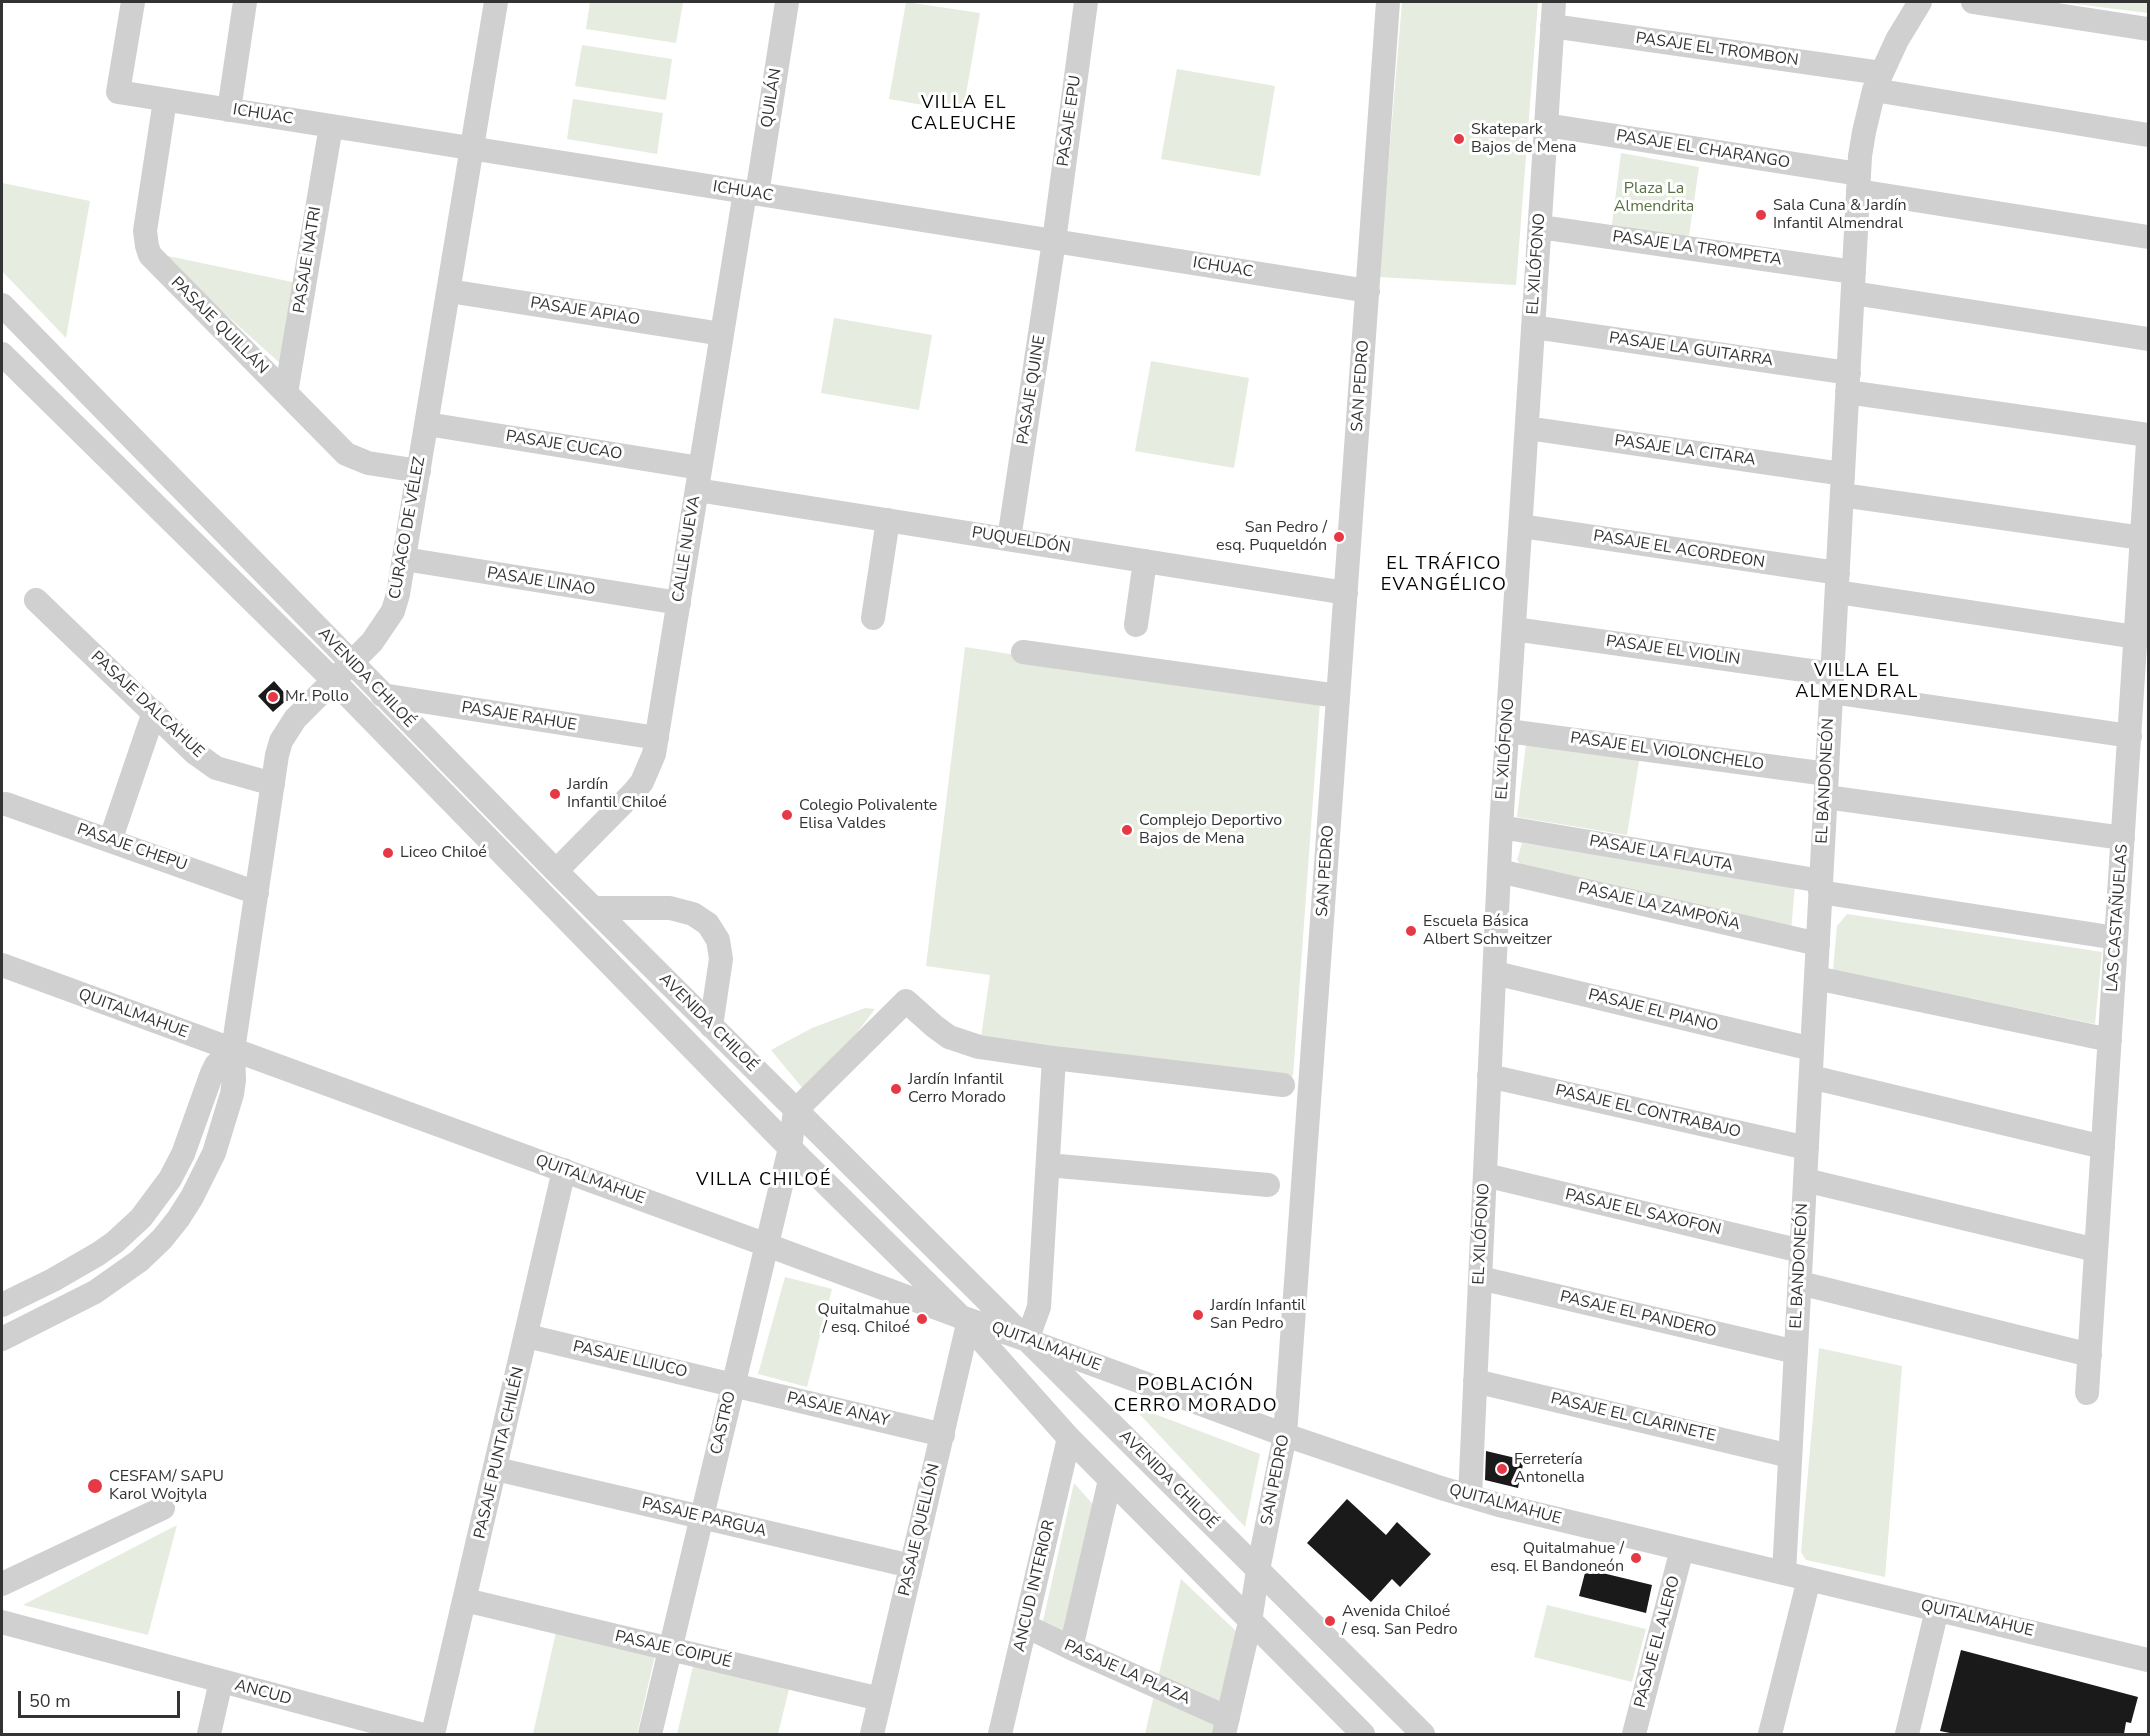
<!DOCTYPE html>
<meta charset="utf-8">
<style>
body{margin:0}
#map{position:relative;width:2150px;height:1736px;overflow:hidden;background:#fff;font-family:"Nunito Sans",sans-serif}
canvas{display:block}
.frame{position:absolute;inset:0;border:3px solid #333;pointer-events:none}
.scale{position:absolute;left:18px;top:1691px;width:162px;height:27px;box-sizing:border-box;border:3px solid #333;border-top:0;padding-left:8px;font-size:18px;line-height:21px;white-space:nowrap;color:#333;-webkit-text-stroke:4px #fff;paint-order:stroke}
</style>
<div id="map">
<canvas width="2150" height="1736"></canvas>
<div class="frame"></div>
<div class="scale">50 m</div>
</div>
<script>
const ctx = document.querySelector('canvas').getContext('2d');
ctx.lineJoin = 'round';
function paint(path, color) { ctx.fillStyle = color; ctx.fill(path, 'evenodd'); }
const shape = rows => new Path2D(rows.map(r => 'M' + r).join(''));
function strokePath(path, color, width, dash) { ctx.strokeStyle = color; ctx.lineWidth = width; ctx.lineCap = dash ? 'butt' : 'round'; ctx.setLineDash(dash || []); ctx.stroke(path); }
function drawText(font, color, halo, rows, align = 'center') {
  ctx.font = font + ' "Nunito Sans",sans-serif'; ctx.lineWidth = 6; ctx.setLineDash([]); ctx.textBaseline = 'middle'; ctx.strokeStyle = halo; ctx.fillStyle = color; for (const [text, x, y, turn = 0] of rows) {
    ctx.save(); ctx.translate(x, y); ctx.rotate((+turn || 0) * Math.PI / 180); ctx.textAlign = isNaN(turn) ? turn : align; if (halo) ctx.strokeText(text, 0, 0); ctx.fillText(text, 0, 0); ctx.restore();
  }
}
paint(shape([
 [590,2,683,3,676,43,586,29],
 [906,2,980,13,963,112,889,99],
 [1402,2,1538,2,1516,285,1379,277],
 [2059,2,2148,2,2148,13],
 [582,45,672,59,666,100,575,86],
 [1177,69,1275,86,1260,176,1161,159],
 [573,99,663,113,657,154,567,139],
 [1621,153,1699,167,1688,243,1611,232],
 [2,183,90,201,66,338,2,271],
 [168,256,297,283,283,366,170,264],
 [834,318,932,335,919,410,821,393],
 [1151,361,1249,378,1234,468,1135,451],
 [965,647,1320,702,1293,1076,981,1037,990,975,926,966],
 [1526,744,1640,755,1627,835,1517,817],
 [1522,843,1795,885,1791,932,1524,869,1517,860],
 [1847,914,2102,952,2095,1024,1833,970,1837,926],
 [865,1008,875,1009,809,1096,771,1050,812,1028],
 [785,1277,832,1289,807,1387,758,1374],
 [1819,1348,1902,1366,1885,1577,1806,1560,1801,1552],
 [1131,1405,1260,1454,1245,1527],
 [1074,1483,1097,1509,1064,1634,1043,1621],
 [177,1525,148,1635,23,1605],
 [1181,1579,1237,1632,1213,1734,1145,1734],
 [1547,1605,1646,1629,1632,1682,1534,1657],
 [556,1632,655,1655,637,1734,533,1734],
 [694,1662,790,1685,778,1734,677,1734]
]), '#e6ecdf');
paint(shape([
 [274,681,289,698,273,712,258,696],
 [1486,1451,1524,1460,1518,1488,1485,1480],
 [1347,1499,1386,1535,1397,1522,1431,1554,1400,1587,1392,1579,1371,1602,1307,1543],
 [1586,1569,1652,1585,1646,1613,1579,1596],
 [1961,1650,2138,1697,2131,1723,2126,1722,2124,1734,1955,1734,1940,1731]
]), '#1a1a1a');
strokePath(shape([
 [133,2,118,92,1368,291],
 [1973,2,2148,29],
 [1552,26,1881,73],
 [1874,90,2148,135],
 [165,100,145,231,147,246,150,255,346,454,368,463,419,471],
 [229,110,245,2],
 [1546,125,1859,174],
 [1858,191,2148,237],
 [757,194,787,2],
 [1540,227,1854,272],
 [449,291,722,334],
 [1853,293,2148,339],
 [2,305,556,871,1423,1734],
 [1533,327,1849,373],
 [2,354,334,681,790,1148,961,1317,1069,1438,1363,1734],
 [1847,392,2148,435],
 [286,393,331,126],
 [427,424,700,468],
 [1527,428,1843,474],
 [697,490,1346,593],
 [1842,495,2142,538],
 [1521,526,1838,573],
 [1009,539,1054,241,1086,2],
 [404,559,679,603],
 [1837,592,2136,637],
 [36,600,195,753,216,768,273,784],
 [873,618,888,520],
 [1136,625,1145,561],
 [1514,629,1832,674],
 [1023,652,1338,696],
 [1831,692,2130,736],
 [382,695,657,738],
 [1508,731,1827,774],
 [1826,797,2123,838],
 [6,804,257,893],
 [1501,827,1821,881],
 [110,841,154,712],
 [556,871,633,793,642,782,654,754,745,192],
 [1499,871,1818,944],
 [1820,892,2116,938],
 [593,908,670,908,693,914,708,924,718,940,721,959,711,1026],
 [2,965,767,1245,961,1317,1027,1340,1285,1435,1441,1488,1499,1505,2148,1660],
 [1495,973,1812,1049],
 [1816,978,2110,1040],
 [1054,1058,1283,1085],
 [1489,1076,1807,1148],
 [1811,1077,2103,1147],
 [1048,1165,1268,1185],
 [1485,1175,1801,1251],
 [1805,1180,2096,1250],
 [1480,1278,1796,1352],
 [1800,1283,2090,1355],
 [2,1305,53,1280,98,1254,115,1242,141,1218,170,1179,183,1154,212,1073,216,1065,233,1050],
 [527,1336,943,1435],
 [2,1339,95,1292,139,1261,162,1239,178,1219,192,1197,214,1153,232,1094,234,1080,233,1050,277,755,281,741,295,719,372,642,393,611,398,594,496,2],
 [1475,1381,1790,1456],
 [2087,1393,2148,442],
 [496,1469,911,1566],
 [1470,1496,1501,827,1554,2],
 [1784,1573,1860,156,1864,132,1874,90,1897,40,1920,2],
 [2,1584,163,1508],
 [465,1600,880,1699],
 [2,1622,420,1734],
 [1026,1626,1071,1648,1228,1718],
 [1071,1648,1110,1480],
 [209,1734,221,1681],
 [433,1734,564,1170],
 [650,1734,790,1148,795,1111,906,1001,934,1026,949,1037,979,1047,1054,1058,1039,1307,1027,1340],
 [872,1734,968,1324],
 [1000,1734,1069,1438],
 [1224,1734,1250,1622,1258,1570,1285,1435,1388,2],
 [1634,1734,1682,1549],
 [1770,1734,1809,1579],
 [1907,1734,1937,1610]
]), '#d0d0d0', 24);
for (const [x, y, r, color] of [
 [1459,139,6,"#e63946"],
 [1761,215,6,"#e63946"],
 [1339,537,6,"#e63946"],
 [273,697,6,"#e63946"],
 [555,794,6,"#e63946"],
 [787,815,6,"#e63946"],
 [1127,830,6,"#e63946"],
 [388,853,6,"#e63946"],
 [1411,931,6,"#e63946"],
 [896,1089,6,"#e63946"],
 [1198,1315,6,"#e63946"],
 [922,1319,6,"#e63946"],
 [1502,1469,6,"#e63946"],
 [95,1486,8,"#e63946"],
 [1636,1558,6,"#e63946"],
 [1330,1621,6,"#e63946"]
]) { const dot = new Path2D(); dot.arc(x, y, r, 0, 2 * Math.PI); ctx.fillStyle = color; ctx.fill(dot); strokePath(dot, '#fff', 2); }
drawText('16px', '#333', '#fff', [
 ["PASAJE EL TROMBON",1717,50,8],
 ["QUILÁN",772,98,-81],
 ["ICHUAC",263,115,9],
 ["PASAJE EPU",1070,121,-82],
 ["PASAJE EL CHARANGO",1703,150,9],
 ["ICHUAC",743,192,9],
 ["PASAJE LA TROMPETA",1697,249,8],
 ["PASAJE NATRI",308,260,-81],
 ["EL XILÓFONO",1537,264,-86],
 ["ICHUAC",1223,268,9],
 ["PASAJE APIAO",585,312,9],
 ["PASAJE QUILLÁN",219,326,45],
 ["PASAJE LA GUITARRA",1691,350,8],
 ["SAN PEDRO",1361,386,-86],
 ["PASAJE QUINE",1032,390,-81],
 ["PASAJE CUCAO",564,446,9],
 ["PASAJE LA CITARA",1685,451,8],
 ["CURACO DE VÉLEZ",408,528,-80],
 ["PUQUELDÓN",1021,541,9],
 ["CALLE NUEVA",687,549,-81],
 ["PASAJE EL ACORDEON",1679,550,9],
 ["PASAJE LINAO",541,582,9],
 ["PASAJE EL VIOLIN",1673,651,8],
 ["AVENIDA CHILOÉ",366,678,46],
 ["PASAJE DALCAHUE",147,705,43],
 ["PASAJE RAHUE",519,717,9],
 ["EL XILÓFONO",1506,749,-86],
 ["PASAJE EL VIOLONCHELO",1667,752,8],
 ["EL BANDONEÓN",1826,781,-87],
 ["PASAJE CHEPU",132,848,19],
 ["PASAJE LA FLAUTA",1661,854,10],
 ["SAN PEDRO",1326,871,-86],
 ["PASAJE LA ZAMPOÑA",1659,907,13],
 ["LAS CASTAÑUELAS",2118,918,-86],
 ["PASAJE EL PIANO",1653,1011,14],
 ["QUITALMAHUE",133,1014,20],
 ["AVENIDA CHILOÉ",708,1023,45],
 ["PASAJE EL CONTRABAJO",1648,1112,13],
 ["QUITALMAHUE",590,1180,20],
 ["PASAJE EL SAXOFON",1643,1213,13],
 ["EL XILÓFONO",1482,1234,-87],
 ["EL BANDONEÓN",1800,1266,-87],
 ["PASAJE EL PANDERO",1638,1315,13],
 ["QUITALMAHUE",1046,1347,20],
 ["PASAJE LLIUCO",630,1360,13],
 ["PASAJE ANAY",838,1410,13],
 ["PASAJE EL CLARINETE",1633,1418,13],
 ["CASTRO",724,1423,-77],
 ["PASAJE PUNTA CHILÉN",500,1453,-77],
 ["AVENIDA CHILOÉ",1168,1480,45],
 ["SAN PEDRO",1276,1480,-79],
 ["QUITALMAHUE",1505,1505,15],
 ["PASAJE PARGUA",704,1518,13],
 ["PASAJE QUELLÓN",920,1530,-77],
 ["ANCUD INTERIOR",1035,1586,-77],
 ["QUITALMAHUE",1977,1619,13],
 ["PASAJE EL ALERO",1658,1642,-75],
 ["PASAJE COIPUÉ",673,1650,13],
 ["PASAJE LA PLAZA",1127,1673,24],
 ["ANCUD",263,1693,15]
]);
drawText('16px', '#333', '#fff', [
 ["Skatepark",1471,130],
 ["Bajos de Mena",1471,148],
 ["Sala Cuna & Jardín",1773,206],
 ["Infantil Almendral",1773,224],
 ["San Pedro /",1327,528,"right"],
 ["esq. Puqueldón",1327,546,"right"],
 ["Mr. Pollo",285,697],
 ["Jardín",567,785],
 ["Infantil Chiloé",567,803],
 ["Colegio Polivalente",799,806],
 ["Elisa Valdes",799,824],
 ["Complejo Deportivo",1139,821],
 ["Bajos de Mena",1139,839],
 ["Liceo Chiloé",400,853],
 ["Escuela Básica",1423,922],
 ["Albert Schweitzer",1423,940],
 ["Jardín Infantil",908,1080],
 ["Cerro Morado",908,1098],
 ["Jardín Infantil",1210,1306],
 ["San Pedro",1210,1324],
 ["Quitalmahue",910,1310,"right"],
 ["/ esq. Chiloé",910,1328,"right"],
 ["Ferretería",1514,1460],
 ["Antonella",1514,1478],
 ["CESFAM/ SAPU",109,1477],
 ["Karol Wojtyla",109,1495],
 ["Quitalmahue /",1624,1549,"right"],
 ["esq. El Bandoneón",1624,1567,"right"],
 ["Avenida Chiloé",1342,1612],
 ["/ esq. San Pedro",1342,1630]
], 'left');
drawText('16px', '#56703f', '#fff', [
 ["Plaza La",1654,189],
 ["Almendrita",1654,207]
]);
ctx.letterSpacing = '1.5px';
drawText('18px', '#000', '#fff', [
 ["VILLA EL",964,104],
 ["CALEUCHE",964,125],
 ["EL TRÁFICO",1444,565],
 ["EVANGÉLICO",1444,586],
 ["VILLA EL",1857,672],
 ["ALMENDRAL",1857,693],
 ["VILLA CHILOÉ",764,1181],
 ["POBLACIÓN",1196,1386],
 ["CERRO MORADO",1196,1407]
]);
ctx.letterSpacing = '0px';
</script>
